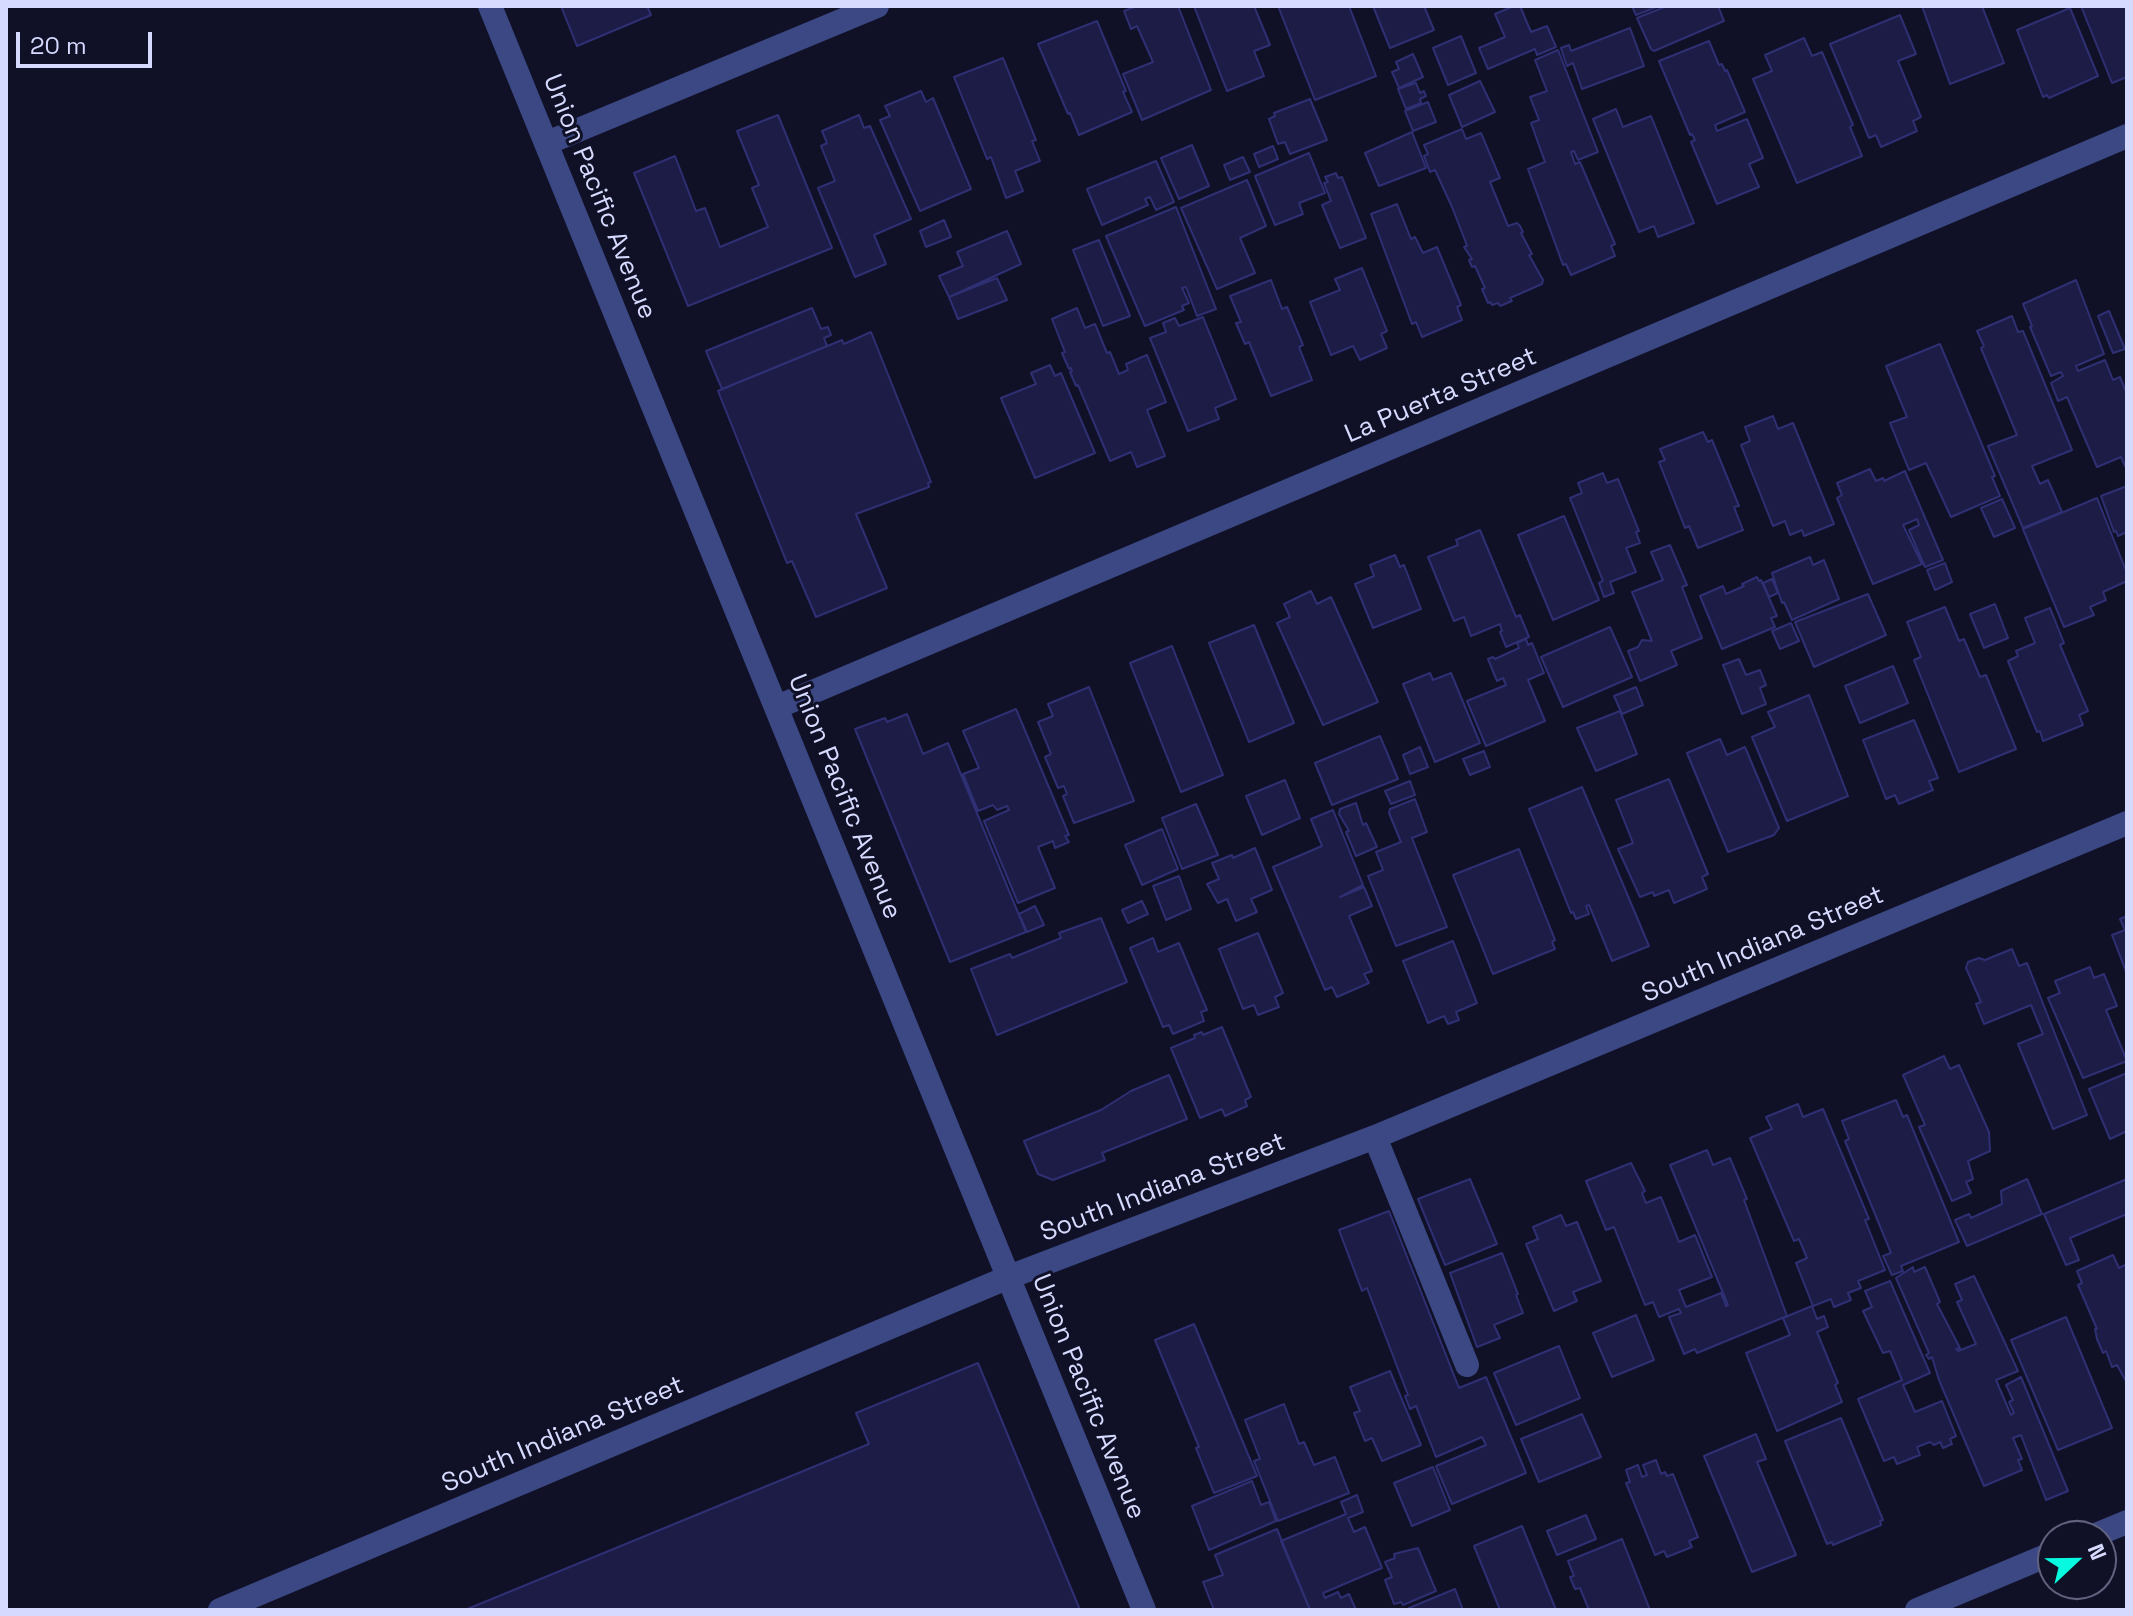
<!DOCTYPE html>
<style>
body{margin:0}
#map{position:relative;width:2133px;height:1616px;overflow:hidden;background:#101127;font-family:"Space Grotesk",sans-serif}
canvas{display:block}
.frame{position:absolute;inset:0;border:8px solid #d6dafe;pointer-events:none}
.north{position:absolute;left:2037px;top:1520px;width:80px;height:80px;box-sizing:border-box;background:#101127;border:2px solid #5f617d;border-radius:50%;rotate:68deg;font-size:22px;font-weight:700;line-height:32px;text-align:center;color:#d6dafe}
.north::after{content:'';display:block;margin:auto;width:28px;height:36px;background:#07fae0;clip-path:polygon(50% 0,100% 100%,50% 72%,0 100%)}
.scale{position:absolute;left:16px;top:32px;width:136px;height:36px;box-sizing:border-box;border:4px solid #d6dafe;border-top:0;padding-left:10px;font-size:24px;line-height:28px;white-space:nowrap;color:#d6dafe;-webkit-text-stroke:6px #101127;paint-order:stroke}
</style>
<div id="map">
<canvas width="2133" height="1616"></canvas>
<div class="frame"></div>
<div class="north">N</div>
<div class="scale">20 m</div>
</div>
<script>
const ctx = document.querySelector('canvas').getContext('2d');
ctx.lineJoin = 'round';
function paint(path, color) { ctx.fillStyle = color; ctx.fill(path, 'evenodd'); }
const shape = rows => new Path2D(rows.map(r => 'M' + r).join(''));
function strokePath(path, color, width, dash) { ctx.strokeStyle = color; ctx.lineWidth = width; ctx.lineCap = dash ? 'butt' : 'round'; ctx.setLineDash(dash || []); ctx.stroke(path); }
function drawText(font, color, halo, rows, align = 'center') {
  ctx.font = font + ' "Space Grotesk",sans-serif'; ctx.lineWidth = 6; ctx.setLineDash([]); ctx.textBaseline = 'middle'; ctx.strokeStyle = halo; ctx.fillStyle = color; for (const [text, x, y, turn = 0] of rows) {
    ctx.save(); ctx.translate(x, y); ctx.rotate((+turn || 0) * Math.PI / 180); ctx.textAlign = isNaN(turn) ? turn : align; if (halo) ctx.strokeText(text, 0, 0); ctx.fillText(text, 0, 0); ctx.restore();
  }
}
const building = shape([
 [561,6,647,6,651,15,577,46,561,6],
 [1137,6,1178,6,1211,90,1142,120,1123,74,1153,62,1137,26,1131,29,1124,11,1137,6],
 [1194,6,1254,6,1270,45,1254,51,1264,76,1227,91,1194,6],
 [1278,6,1349,6,1376,76,1315,100,1278,6],
 [1373,6,1424,6,1434,30,1390,48,1373,6],
 [1514,6,1520,6,1531,32,1547,26,1556,47,1537,55,1535,49,1488,69,1479,48,1505,37,1495,14,1514,6],
 [1632,6,1659,6,1636,15,1632,6],
 [1667,6,1718,6,1724,21,1654,51,1651,49,1637,18,1667,6],
 [1922,6,1982,6,2004,63,1950,84,1922,6],
 [2081,6,2127,6,2127,77,2112,83,2081,6],
 [2070,8,2098,76,2049,98,2047,95,2043,97,2017,30,2070,8],
 [1900,15,1916,54,1898,61,1921,117,1913,121,1917,131,1881,147,1876,135,1869,138,1830,44,1900,15],
 [1097,21,1126,91,1123,92,1132,112,1079,135,1070,113,1068,114,1038,44,1097,21],
 [1630,28,1644,66,1582,89,1573,63,1567,66,1561,48,1569,45,1571,51,1630,28],
 [1461,36,1476,73,1448,85,1433,48,1461,36],
 [1804,38,1812,56,1822,52,1853,125,1850,127,1862,156,1797,183,1753,79,1772,71,1765,55,1804,38],
 [1709,41,1719,65,1722,64,1725,71,1727,70,1745,112,1715,125,1717,131,1747,119,1763,158,1749,164,1759,187,1717,204,1691,142,1695,140,1692,134,1690,135,1659,61,1709,41],
 [1558,50,1598,152,1578,160,1574,151,1571,152,1575,164,1580,162,1615,244,1611,246,1615,256,1571,275,1566,264,1563,265,1528,169,1545,162,1531,123,1539,120,1530,97,1547,91,1535,60,1558,50],
 [1413,54,1423,77,1399,88,1392,72,1399,69,1396,62,1413,54],
 [1003,58,1036,140,1032,141,1040,161,1015,171,1023,191,1006,198,991,157,987,159,954,77,1003,58],
 [1480,81,1495,112,1462,127,1449,95,1480,81],
 [1416,83,1420,93,1424,91,1426,96,1420,99,1421,103,1406,109,1398,89,1416,83],
 [921,91,926,102,933,98,971,189,920,211,880,120,890,116,885,106,921,91],
 [1310,99,1327,140,1290,154,1285,142,1278,144,1269,119,1275,116,1274,113,1310,99],
 [1428,102,1436,122,1413,131,1405,111,1428,102],
 [1616,109,1623,127,1651,116,1694,223,1658,237,1654,226,1639,232,1593,119,1616,109],
 [778,115,832,248,688,306,634,173,675,156,696,211,705,208,720,247,768,227,752,188,759,185,737,131,778,115],
 [859,115,864,128,870,126,911,219,874,235,886,264,855,277,818,188,835,181,821,146,827,143,822,131,859,115],
 [1462,129,1466,139,1481,133,1500,178,1490,182,1508,226,1517,223,1520,226,1523,232,1521,233,1532,254,1529,255,1543,280,1542,284,1510,298,1512,301,1500,306,1498,303,1492,305,1490,302,1488,303,1482,289,1485,288,1475,266,1472,267,1469,260,1472,259,1464,247,1467,246,1466,243,1452,207,1435,170,1430,172,1424,156,1428,154,1424,145,1462,129],
 [1412,132,1426,168,1379,186,1365,153,1412,132],
 [1192,145,1209,186,1179,199,1161,158,1192,145],
 [1273,146,1278,159,1259,167,1254,154,1273,146],
 [1309,153,1325,193,1299,203,1303,214,1275,225,1255,176,1309,153],
 [1243,157,1250,172,1230,180,1224,165,1243,157],
 [1156,161,1174,202,1156,210,1150,197,1145,199,1148,205,1102,225,1087,189,1156,161],
 [1336,173,1338,178,1342,177,1366,238,1340,248,1322,205,1331,201,1324,183,1328,182,1325,177,1336,173],
 [1247,180,1266,226,1240,238,1255,273,1217,289,1181,208,1247,180],
 [1397,204,1411,239,1415,237,1423,253,1437,247,1461,305,1457,307,1462,320,1422,337,1416,322,1412,324,1371,214,1397,204],
 [1176,207,1216,309,1197,316,1186,287,1182,288,1189,303,1182,306,1184,310,1145,326,1106,236,1176,207],
 [944,220,951,237,926,247,920,231,944,220],
 [1007,231,1021,264,949,297,939,276,963,266,957,252,1007,231],
 [1099,240,1130,316,1103,326,1073,250,1099,240],
 [1362,268,1387,331,1381,334,1387,348,1360,360,1353,346,1331,355,1310,302,1340,290,1335,279,1362,268],
 [997,278,1007,300,958,319,949,297,997,278],
 [1271,280,1282,309,1287,307,1303,345,1299,347,1312,380,1271,396,1249,342,1245,344,1236,323,1241,322,1230,296,1271,280],
 [2076,280,2104,354,2076,366,2078,371,2105,360,2113,380,2120,377,2127,394,2126,468,2121,457,2097,467,2067,397,2058,401,2051,383,2063,376,2061,372,2051,376,2030,327,2032,326,2023,304,2076,280],
 [812,308,821,329,828,327,831,335,824,338,827,346,722,389,706,351,812,308],
 [1077,308,1085,328,1095,324,1107,353,1110,352,1119,374,1128,370,1126,364,1147,355,1166,402,1147,410,1165,456,1137,467,1131,452,1110,461,1078,385,1076,386,1070,372,1072,371,1071,368,1069,369,1062,353,1065,352,1052,319,1077,308],
 [2109,311,2125,349,2113,353,2098,316,2109,311],
 [2012,316,2018,332,2023,331,2072,450,2032,466,2040,484,2048,480,2062,512,2023,528,1988,446,2017,435,1981,348,1984,346,1977,331,2012,316],
 [1203,317,1236,399,1215,408,1219,419,1188,431,1150,338,1166,332,1163,323,1175,318,1179,326,1203,317],
 [871,332,931,482,928,483,929,487,856,514,887,588,816,617,792,561,787,563,718,391,842,340,844,344,871,332],
 [1940,344,1995,476,1992,477,2000,496,1951,517,1926,463,1909,470,1890,423,1907,417,1886,366,1940,344],
 [1050,365,1055,376,1061,373,1095,453,1035,478,1001,398,1036,384,1031,373,1050,365],
 [1773,416,1778,429,1793,423,1834,524,1804,536,1802,530,1790,535,1785,521,1773,526,1741,445,1750,441,1745,427,1773,416],
 [1703,432,1708,442,1712,440,1739,506,1734,507,1743,530,1698,548,1689,526,1685,528,1659,462,1665,460,1660,449,1703,432],
 [1870,469,1876,481,1883,478,1884,481,1905,471,1943,560,1925,567,1909,530,1919,525,1917,519,1903,525,1922,564,1873,584,1837,498,1842,495,1837,483,1870,469],
 [1603,473,1607,483,1618,479,1639,531,1636,532,1640,543,1626,548,1636,572,1610,582,1614,593,1604,597,1599,583,1603,581,1570,498,1582,493,1578,483,1603,473],
 [2127,486,2127,532,2118,536,2116,531,2114,532,2101,496,2127,486],
 [2097,498,2127,573,2127,581,2103,592,2106,600,2090,607,2094,615,2064,627,2023,529,2097,498],
 [2002,499,2015,528,1994,537,1981,508,2002,499],
 [1564,516,1599,600,1553,620,1518,535,1564,516],
 [1480,530,1516,617,1520,615,1529,637,1506,647,1500,632,1502,631,1500,624,1471,636,1464,617,1454,621,1428,557,1458,545,1456,540,1480,530],
 [1670,545,1687,585,1682,587,1702,638,1671,651,1677,665,1640,681,1628,651,1638,647,1642,640,1652,641,1632,592,1663,580,1651,552,1670,545],
 [1395,555,1400,567,1404,565,1421,609,1373,628,1355,584,1374,576,1370,565,1395,555],
 [1810,557,1813,565,1824,560,1839,599,1792,620,1784,602,1782,603,1772,573,1810,557],
 [1945,563,1952,582,1935,590,1927,570,1945,563],
 [1757,577,1759,581,1761,580,1777,616,1771,618,1775,627,1722,649,1700,596,1723,586,1726,594,1744,586,1742,584,1757,577],
 [1772,579,1778,593,1769,597,1763,583,1772,579],
 [1311,591,1317,604,1331,597,1378,702,1323,725,1277,623,1290,617,1284,604,1311,591],
 [1868,594,1886,635,1814,667,1795,622,1868,594],
 [1995,604,2008,638,1984,648,1970,614,1995,604],
 [1945,607,1959,641,1964,639,1980,677,1986,675,2016,749,1959,772,1914,660,1921,657,1907,622,1945,607],
 [2050,608,2064,643,2060,645,2088,711,2079,715,2083,725,2043,741,2040,731,2037,732,2008,661,2018,656,2016,651,2035,643,2025,618,2050,608],
 [1791,623,1799,641,1780,649,1772,631,1791,623],
 [1254,625,1294,723,1249,742,1209,643,1254,625],
 [1610,627,1632,677,1563,707,1541,657,1610,627],
 [1526,639,1528,645,1532,643,1544,673,1528,680,1545,721,1486,746,1467,701,1506,685,1503,678,1497,681,1488,659,1493,657,1495,659,1519,648,1517,643,1526,639],
 [1172,646,1223,775,1181,792,1130,663,1172,646],
 [1739,659,1746,675,1760,670,1766,685,1760,688,1766,704,1742,714,1723,665,1739,659],
 [1893,666,1908,703,1860,723,1845,686,1893,666],
 [1430,673,1433,680,1451,673,1480,743,1435,762,1403,684,1430,673],
 [1089,687,1134,801,1074,823,1063,796,1067,794,1064,786,1058,788,1045,757,1051,754,1038,722,1053,716,1048,704,1089,687],
 [1636,687,1643,705,1622,714,1614,696,1636,687],
 [1809,695,1848,796,1787,821,1752,737,1775,727,1768,712,1809,695],
 [1016,709,1069,835,1065,836,1069,842,1055,848,1053,841,1038,847,1055,888,1018,903,984,821,1009,810,1007,806,997,810,993,805,978,811,963,774,979,768,963,731,1016,709],
 [1620,711,1637,754,1596,771,1577,728,1620,711],
 [907,714,923,754,948,743,1026,932,950,962,855,729,885,718,887,722,907,714],
 [1914,720,1938,778,1929,781,1933,790,1899,804,1895,795,1886,799,1863,740,1914,720],
 [1380,736,1398,779,1332,805,1315,763,1380,736],
 [1720,739,1727,755,1745,747,1779,828,1774,835,1728,852,1687,753,1720,739],
 [1420,747,1428,767,1410,774,1403,755,1420,747],
 [1484,751,1490,767,1470,775,1463,759,1484,751],
 [1669,779,1708,874,1702,877,1707,889,1674,903,1669,890,1654,896,1653,892,1640,897,1618,849,1633,843,1616,800,1669,779],
 [1285,780,1300,818,1262,835,1246,796,1285,780],
 [1410,781,1415,795,1391,804,1385,791,1410,781],
 [1582,787,1649,946,1612,961,1589,905,1586,906,1589,914,1576,919,1573,912,1571,913,1529,809,1582,787],
 [1415,799,1427,832,1412,838,1447,927,1396,946,1368,876,1383,870,1376,852,1401,842,1389,813,1390,809,1415,799],
 [1356,803,1363,825,1366,823,1377,847,1356,856,1346,832,1349,831,1339,814,1340,809,1356,803],
 [1196,804,1218,855,1182,869,1162,818,1196,804],
 [1333,810,1363,885,1340,897,1364,887,1372,906,1349,916,1372,971,1364,974,1369,983,1337,997,1332,987,1325,990,1273,867,1322,846,1311,819,1333,810],
 [1162,829,1178,869,1142,885,1125,845,1162,829],
 [1255,848,1272,890,1251,899,1257,912,1236,921,1227,899,1218,903,1207,884,1219,879,1212,863,1232,855,1233,858,1255,848],
 [1519,849,1555,940,1552,942,1555,949,1493,974,1453,875,1519,849],
 [1179,876,1191,909,1166,920,1153,886,1179,876],
 [1142,901,1148,914,1128,923,1122,910,1142,901],
 [1035,906,1044,925,1027,932,1019,914,1035,906],
 [2127,916,2127,974,2112,935,2125,930,2120,919,2127,916],
 [1101,918,1127,982,997,1035,971,969,1010,954,1012,958,1061,938,1059,933,1101,918],
 [1258,933,1283,993,1275,997,1279,1007,1258,1015,1254,1005,1243,1009,1219,949,1258,933],
 [1153,938,1158,952,1179,943,1207,1010,1201,1012,1204,1021,1173,1034,1169,1025,1163,1027,1130,948,1153,938],
 [1453,941,1477,1003,1456,1012,1459,1020,1448,1024,1444,1016,1428,1023,1403,961,1453,941],
 [2012,949,2019,966,2027,963,2087,1115,2053,1129,2018,1044,2043,1034,2031,1005,1984,1024,1976,1004,1981,1002,1966,968,1968,962,1979,958,1985,960,2012,949],
 [2090,967,2094,978,2104,974,2117,1006,2106,1010,2127,1061,2083,1078,2048,998,2060,993,2055,981,2090,967],
 [1222,1027,1251,1097,1245,1100,1247,1106,1225,1116,1222,1109,1200,1118,1171,1048,1195,1038,1194,1035,1202,1032,1203,1035,1222,1027],
 [1944,1056,1950,1069,1959,1065,1989,1132,1990,1151,1968,1161,1973,1179,1966,1182,1971,1193,1952,1201,1919,1127,1925,1125,1903,1075,1944,1056],
 [2127,1073,2127,1131,2110,1139,2089,1089,2127,1073],
 [1169,1075,1187,1119,1102,1153,1105,1160,1053,1180,1038,1174,1024,1141,1101,1110,1131,1091,1169,1075],
 [1896,1100,1903,1117,1907,1115,1959,1242,1901,1266,1903,1271,1892,1275,1883,1256,1891,1253,1845,1141,1849,1139,1842,1121,1896,1100],
 [1798,1104,1803,1117,1823,1109,1869,1219,1865,1220,1885,1270,1858,1281,1861,1288,1848,1293,1851,1300,1834,1307,1831,1299,1813,1306,1796,1263,1807,1258,1799,1239,1794,1241,1750,1138,1772,1129,1766,1117,1798,1104],
 [1707,1150,1713,1165,1730,1158,1747,1199,1744,1200,1787,1316,1697,1353,1695,1349,1684,1354,1669,1317,1681,1313,1679,1309,1659,1317,1653,1302,1645,1305,1614,1227,1606,1230,1586,1181,1631,1163,1645,1191,1642,1193,1646,1203,1661,1197,1679,1242,1695,1235,1712,1277,1679,1290,1686,1307,1721,1293,1726,1306,1728,1305,1670,1165,1707,1150],
 [1470,1179,1497,1244,1445,1265,1418,1199,1470,1179],
 [2027,1179,2042,1214,1967,1246,1955,1220,1969,1214,1971,1218,2002,1204,2001,1191,2027,1179],
 [2127,1179,2127,1214,2070,1238,2079,1260,2066,1265,2044,1214,2127,1179],
 [1389,1211,1459,1388,1486,1377,1526,1473,1452,1504,1436,1466,1486,1445,1482,1437,1436,1457,1416,1406,1410,1409,1405,1396,1408,1395,1367,1288,1362,1291,1339,1230,1389,1211],
 [1561,1215,1566,1226,1577,1222,1601,1281,1573,1292,1577,1301,1554,1311,1526,1244,1538,1239,1533,1227,1561,1215],
 [1502,1253,1518,1294,1516,1295,1523,1313,1494,1325,1500,1338,1477,1347,1450,1273,1502,1253],
 [2113,1255,2119,1268,2127,1264,2127,1383,2117,1365,2112,1367,2106,1351,2103,1353,2097,1339,2095,1329,2097,1329,2078,1285,2082,1283,2077,1271,2113,1255],
 [1913,1267,1914,1272,1925,1267,1940,1302,1937,1304,1960,1348,1956,1349,1958,1351,1976,1344,1957,1302,1962,1300,1955,1284,1974,1276,2018,1371,1996,1380,2011,1415,2014,1413,2009,1402,2013,1400,2006,1385,2021,1377,2068,1491,2046,1500,2021,1435,2013,1438,2022,1459,2018,1460,2022,1470,1984,1486,1939,1380,1932,1357,1929,1359,1926,1355,1929,1353,1896,1278,1913,1267],
 [1890,1281,1930,1373,1903,1385,1915,1412,1942,1401,1956,1436,1950,1439,1952,1444,1943,1448,1940,1442,1934,1445,1930,1442,1917,1447,1920,1455,1897,1464,1894,1457,1884,1461,1858,1399,1902,1380,1890,1351,1883,1353,1863,1311,1872,1307,1865,1291,1890,1281],
 [1812,1306,1817,1319,1824,1316,1828,1327,1817,1332,1838,1383,1835,1385,1842,1402,1777,1431,1746,1353,1790,1335,1783,1318,1812,1306],
 [1636,1315,1654,1360,1612,1377,1593,1333,1636,1315],
 [2066,1317,2112,1428,2058,1450,2011,1340,2066,1317],
 [1194,1324,1257,1476,1214,1493,1196,1448,1199,1447,1155,1340,1194,1324],
 [1559,1346,1580,1398,1516,1425,1494,1373,1559,1346],
 [978,1363,1080,1610,465,1610,869,1444,856,1413,978,1363],
 [1390,1371,1421,1445,1382,1461,1372,1438,1365,1441,1354,1413,1360,1411,1350,1387,1390,1371],
 [1284,1404,1299,1444,1304,1442,1314,1465,1335,1457,1349,1493,1278,1521,1254,1461,1260,1459,1245,1420,1284,1404],
 [1582,1414,1601,1457,1539,1482,1521,1439,1582,1414],
 [1841,1418,1883,1520,1880,1521,1881,1525,1833,1545,1832,1542,1827,1544,1785,1441,1841,1418],
 [1756,1434,1766,1459,1757,1462,1796,1555,1752,1572,1704,1456,1756,1434],
 [1656,1460,1661,1474,1665,1472,1667,1476,1673,1474,1698,1537,1689,1541,1692,1547,1667,1557,1664,1551,1655,1555,1626,1483,1630,1482,1626,1470,1638,1465,1642,1477,1647,1475,1643,1465,1656,1460],
 [1433,1467,1450,1510,1412,1526,1394,1483,1433,1467],
 [1252,1481,1261,1505,1269,1502,1276,1521,1209,1550,1192,1506,1252,1481],
 [1357,1495,1363,1512,1348,1518,1354,1532,1365,1527,1382,1568,1323,1593,1325,1598,1338,1592,1341,1598,1349,1594,1356,1610,1310,1610,1281,1541,1346,1514,1341,1502,1357,1495],
 [1586,1515,1596,1539,1557,1555,1547,1531,1586,1515],
 [1522,1526,1556,1610,1500,1610,1474,1546,1522,1526],
 [1277,1529,1310,1610,1214,1610,1203,1582,1223,1575,1215,1555,1277,1529],
 [1622,1539,1650,1610,1589,1610,1580,1588,1575,1589,1570,1577,1574,1576,1568,1561,1622,1539],
 [1418,1548,1436,1591,1403,1605,1401,1602,1394,1604,1385,1580,1392,1577,1385,1562,1395,1558,1394,1554,1418,1548],
 [1455,1589,1463,1610,1410,1610,1409,1608,1455,1589]
]);
paint(building, '#1c1c47');
strokePath(building, '#2f2f73', 2);
strokePath(shape([
 [490,6,1144,1610],
 [547,143,877,6],
 [777,707,2127,136],
 [1375,1137,1467,1365],
 [2093,1536,2127,1522],
 [220,1610,1009,1277,1375,1137,2127,823],
 [1917,1610,2053,1553]
]), '#3c4884', 24);
drawText('26px', '#d6dafe', '#101127', [
 ["Union Pacific Avenue",599,197,68],
 ["La Puerta Street",1441,396,-23],
 ["Union Pacific Avenue",844,797,68],
 ["South Indiana Street",1763,945,-23],
 ["South Indiana Street",1163,1188,-21],
 ["Union Pacific Avenue",1088,1397,68],
 ["South Indiana Street",563,1435,-23]
]);
</script>
